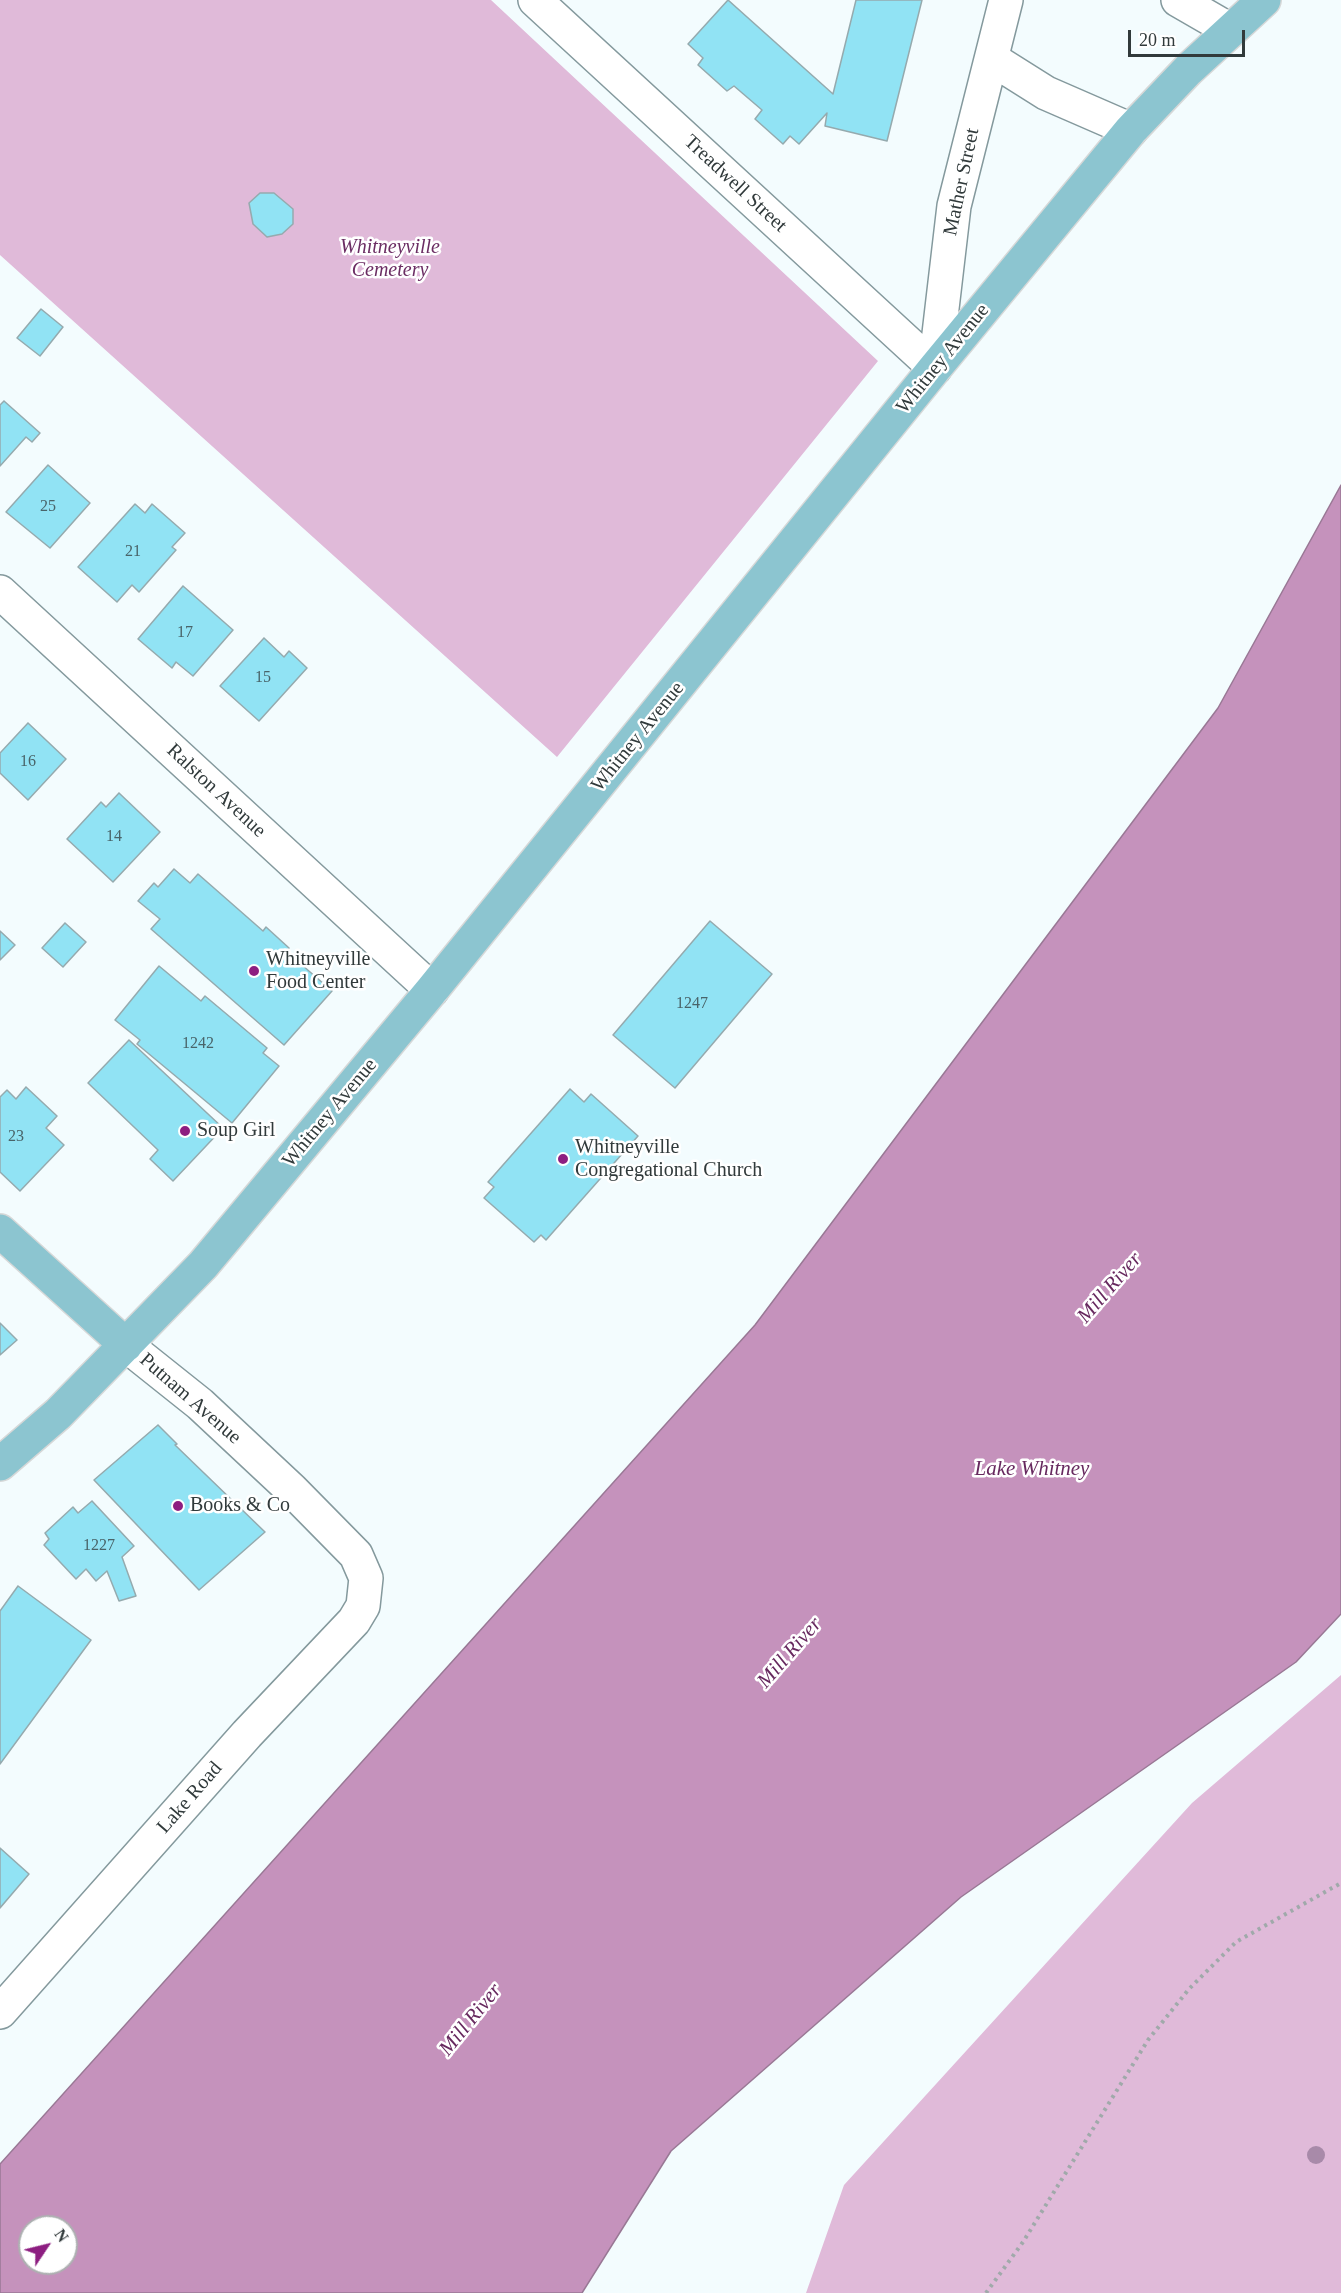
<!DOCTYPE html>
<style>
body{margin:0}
#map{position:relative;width:1341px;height:2293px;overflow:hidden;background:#f3fcfe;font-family:Georgia,serif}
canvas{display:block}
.north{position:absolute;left:18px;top:2215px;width:60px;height:60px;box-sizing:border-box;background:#fff;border:2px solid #adb0b1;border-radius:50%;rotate:55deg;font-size:16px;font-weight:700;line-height:24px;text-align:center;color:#313a3b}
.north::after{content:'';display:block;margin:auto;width:21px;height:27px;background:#8d1e81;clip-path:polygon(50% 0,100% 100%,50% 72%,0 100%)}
.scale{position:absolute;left:1128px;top:30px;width:117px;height:27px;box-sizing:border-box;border:3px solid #313a3b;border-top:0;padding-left:8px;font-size:18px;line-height:21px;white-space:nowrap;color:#313a3b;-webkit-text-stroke:4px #fff;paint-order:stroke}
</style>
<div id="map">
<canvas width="1341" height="2293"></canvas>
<div class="north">N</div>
<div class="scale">20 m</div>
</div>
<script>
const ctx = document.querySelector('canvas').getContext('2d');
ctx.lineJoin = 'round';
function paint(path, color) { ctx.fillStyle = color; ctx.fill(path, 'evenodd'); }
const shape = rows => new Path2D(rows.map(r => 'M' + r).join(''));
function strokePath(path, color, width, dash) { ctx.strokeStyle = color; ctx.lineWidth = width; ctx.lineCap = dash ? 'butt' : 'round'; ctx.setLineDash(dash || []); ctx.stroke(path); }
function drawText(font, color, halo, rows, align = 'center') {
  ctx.font = font + ' Georgia,serif'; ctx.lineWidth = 5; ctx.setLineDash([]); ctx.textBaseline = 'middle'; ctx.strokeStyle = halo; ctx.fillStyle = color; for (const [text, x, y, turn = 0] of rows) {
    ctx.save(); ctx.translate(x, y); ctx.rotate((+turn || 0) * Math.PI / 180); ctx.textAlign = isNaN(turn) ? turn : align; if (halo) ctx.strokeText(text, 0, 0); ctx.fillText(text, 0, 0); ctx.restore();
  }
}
paint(shape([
 [0,0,491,0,878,361,557,757,0,255],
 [1341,1675,1341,2293,806,2293,844,2185,1192,1803]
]), '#e0bad9');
const water = shape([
 [1341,485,1341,1614,1296,1662,961,1897,671,2151,582,2293,0,2293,0,2164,755,1325,1218,708,1341,485],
 [30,2227,66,2227,66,2263,30,2263,30,2227]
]);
paint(water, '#c592bc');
strokePath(water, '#997895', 1.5);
const building = shape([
 [728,0,833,94,856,0,922,0,887,141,825,126,827,113,799,144,790,136,783,144,755,119,762,110,734,86,727,91,698,65,703,58,688,44,728,0],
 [260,193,274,193,293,209,293,224,282,234,267,237,253,224,249,203,260,193],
 [41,309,63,327,40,356,17,338,41,309],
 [4,401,40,433,32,442,26,437,0,466,0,405,4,401],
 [48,465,90,503,50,548,6,512,48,465],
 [135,504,145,513,152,504,185,533,172,547,176,550,139,592,132,585,117,602,78,567,135,504],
 [183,586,233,630,193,676,176,662,172,668,138,639,183,586],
 [264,638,284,657,289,651,307,668,259,721,220,686,264,638],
 [28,723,66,759,28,800,0,773,0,753,28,723],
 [119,793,160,832,113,882,67,839,101,802,106,807,119,793],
 [174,869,190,883,198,874,263,931,266,927,289,948,287,952,332,991,284,1045,151,929,160,919,138,901,154,883,158,887,174,869],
 [710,921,772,974,675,1088,613,1035,710,921],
 [65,923,86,942,63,967,42,948,65,923],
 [0,931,15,945,0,960,0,931],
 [159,966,201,1001,205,996,267,1048,263,1053,279,1066,232,1123,137,1044,140,1040,115,1020,159,966],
 [129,1040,223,1128,173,1181,150,1159,158,1150,88,1083,129,1040],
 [26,1087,57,1116,46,1128,64,1145,20,1191,0,1172,0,1097,7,1090,16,1099,26,1087],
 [570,1089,584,1102,591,1094,638,1136,546,1240,541,1235,534,1242,484,1198,494,1187,488,1182,570,1089],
 [0,1323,17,1340,0,1355,0,1323],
 [158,1425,177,1444,175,1445,265,1532,199,1590,94,1480,158,1425],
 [92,1501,134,1546,122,1557,136,1596,119,1601,107,1571,96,1581,86,1569,76,1579,44,1545,49,1539,45,1533,73,1507,78,1513,92,1501],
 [18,1586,91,1640,0,1764,0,1611,18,1586],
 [0,1848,29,1874,0,1908,0,1848]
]);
paint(building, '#91e3f4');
strokePath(building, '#95aaae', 1.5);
const minor = shape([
 [535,0,935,368],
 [1178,0,1230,30],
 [992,59,1046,93,1131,130],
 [935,368,954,206,1006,0],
 [0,592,432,990],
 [0,2012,247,1734,354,1621,363,1606,366,1578,356,1555,292,1490,200,1404,126,1345]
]);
const major = shape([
 [0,1231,126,1345],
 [0,1464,58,1414,203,1265,432,990,935,368,1131,130,1188,70,1264,0]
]);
strokePath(minor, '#84999d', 36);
strokePath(major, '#d6d8d8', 36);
strokePath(shape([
 [986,2293,1023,2242,1148,2040,1189,1989,1236,1942,1341,1883]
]), '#a0a9aa', 4, [3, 4.5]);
strokePath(minor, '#fff', 33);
strokePath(major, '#8cc5d0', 33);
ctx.fillStyle = '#a88aa9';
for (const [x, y] of [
 [1316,2155]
]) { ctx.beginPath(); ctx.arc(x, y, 9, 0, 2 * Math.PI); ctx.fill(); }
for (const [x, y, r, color] of [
 [254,971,6,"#8d1e81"],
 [185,1131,6,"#8d1e81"],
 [563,1159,6,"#8d1e81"],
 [178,1506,6,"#8d1e81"]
]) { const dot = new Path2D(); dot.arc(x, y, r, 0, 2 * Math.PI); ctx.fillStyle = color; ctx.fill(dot); strokePath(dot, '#fff', 2); }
drawText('16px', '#496469', null, [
 ["25",48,507],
 ["21",133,552],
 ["17",185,633],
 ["15",263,678],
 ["16",28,762],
 ["14",114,837],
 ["1247",692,1004],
 ["1242",198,1044],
 ["23",16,1137],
 ["1227",99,1546]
]);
drawText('20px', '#313a3b', '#fff', [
 ["Mather Street",962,182,-78],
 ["Treadwell Street",735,184,43],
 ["Whitney Avenue",943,359,-51],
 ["Whitney Avenue",638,737,-51],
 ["Ralston Avenue",216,791,43],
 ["Whitney Avenue",330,1113,-50],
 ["Putnam Avenue",190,1399,41],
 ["Lake Road",190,1798,-49]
]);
drawText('italic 20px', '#6b2d63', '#fff', [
 ["Whitneyville",390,248],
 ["Cemetery",390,271]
]);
drawText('20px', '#313a3b', '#fff', [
 ["Whitneyville",266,960],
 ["Food Center",266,983],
 ["Soup Girl",197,1131],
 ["Whitneyville",575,1148],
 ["Congregational Church",575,1171],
 ["Books & Co",190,1506]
], 'left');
drawText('italic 21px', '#67295f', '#fff', [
 ["Mill River",1110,1288,-49],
 ["Lake Whitney",1032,1469],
 ["Mill River",790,1653,-49],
 ["Mill River",471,2020,-51]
]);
</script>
